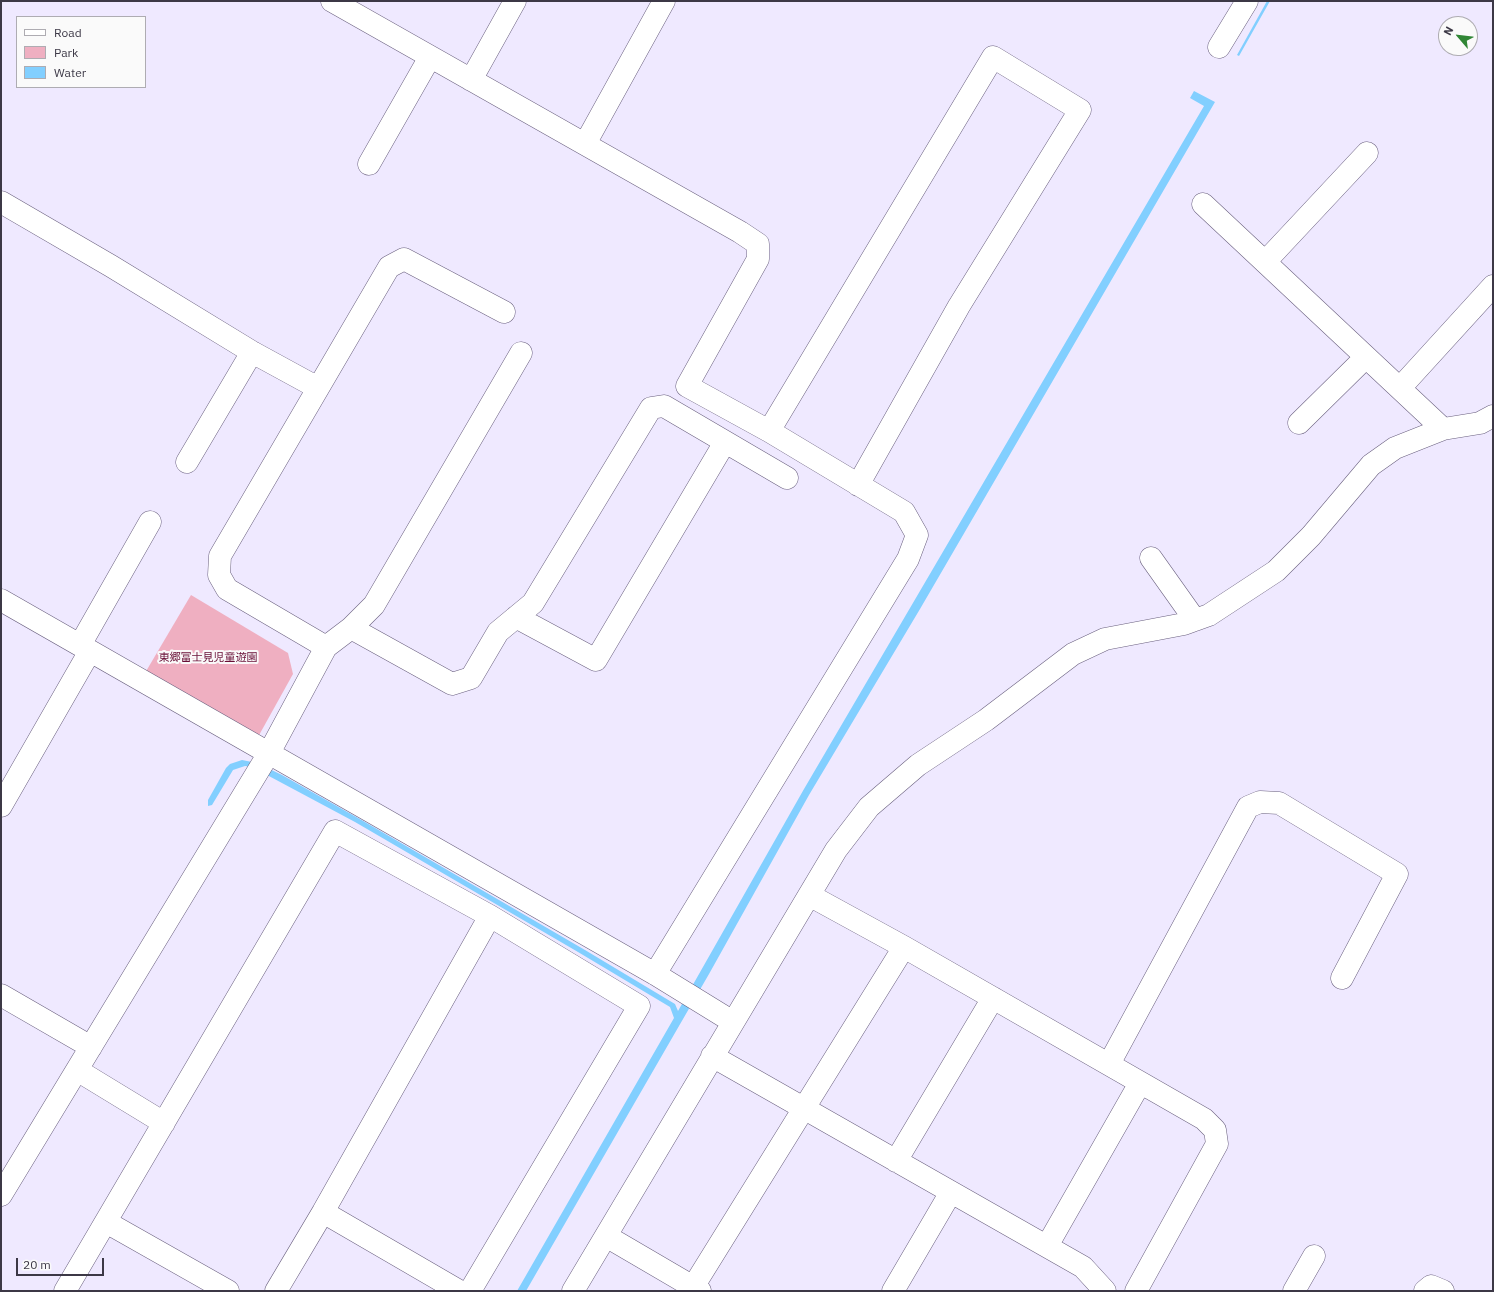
<!DOCTYPE html>
<meta charset="utf-8">
<style>
body{margin:0}
#map{position:relative;width:1494px;height:1292px;overflow:hidden;background:#efe9ff;font-family:"IBM Plex Sans",sans-serif}
canvas{display:block}
.frame{position:absolute;inset:0;border:2px solid #3c3846;pointer-events:none}
.legend{position:absolute;left:16px;top:16px;width:130px;height:72px;box-sizing:border-box;background:#fafafa;border:1px solid #aeacb2;margin:0;padding:5px 7px;list-style:none;font-size:12px;color:#3c3846}
.legend li{display:flex;align-items:center;gap:8px;height:20px}
.legend b{width:20px;border:1px solid #aeacb2}
.north{position:absolute;left:1438px;top:16px;width:40px;height:40px;box-sizing:border-box;background:#fafafa;border:1px solid #aeacb2;border-radius:50%;rotate:298deg;font-size:11px;font-weight:700;line-height:16px;text-align:center;color:#3c3846}
.north::after{content:'';display:block;margin:auto;width:14px;height:18px;background:#308635;clip-path:polygon(50% 0,100% 100%,50% 72%,0 100%)}
.scale{position:absolute;left:16px;top:1258px;width:88px;height:18px;box-sizing:border-box;border:2px solid #3c3846;border-top:0;padding-left:5px;font-size:12px;line-height:14px;white-space:nowrap;color:#3c3846;-webkit-text-stroke:3px #fafafa;paint-order:stroke}
</style>
<div id="map">
<canvas width="1494" height="1292"></canvas>
<div class="frame"></div>
<ul class="legend">
<li><b style="height:5px;background:#fff"></b>Road</li>
<li><b style="height:11px;background:#efafc1"></b>Park</li>
<li><b style="height:11px;background:#82cfff"></b>Water</li>
</ul>
<div class="north">N</div>
<div class="scale">20 m</div>
</div>
<script>
const ctx = document.querySelector('canvas').getContext('2d');
ctx.lineJoin = 'round';
function paint(path, color) { ctx.fillStyle = color; ctx.fill(path, 'evenodd'); }
const shape = rows => new Path2D(rows.map(r => 'M' + r).join(''));
function strokePath(path, color, width, dash) { ctx.strokeStyle = color; ctx.lineWidth = width; ctx.lineCap = dash ? 'butt' : 'round'; ctx.setLineDash(dash || []); ctx.stroke(path); }
function drawText(font, color, halo, rows, align = 'center') {
  ctx.font = font + ' "IBM Plex Sans","Noto Sans JP",sans-serif'; ctx.lineWidth = 4; ctx.setLineDash([]); ctx.textBaseline = 'middle'; ctx.strokeStyle = halo; ctx.fillStyle = color; for (const [text, x, y, turn = 0] of rows) {
    ctx.save(); ctx.translate(x, y); ctx.rotate((+turn || 0) * Math.PI / 180); ctx.textAlign = isNaN(turn) ? turn : align; if (halo) ctx.strokeText(text, 0, 0); ctx.fillText(text, 0, 0); ctx.restore();
  }
}
paint(shape([
 [191,595,288,653,293,674,258,737,145,673]
]), '#efafc1');
paint(shape([
 [1267,1,1270,1,1239,56,1237,55],
 [1194,91,1215,102,920,609,809,795,709,974,526,1291,517,1291,674,1018,670,1007,578,952,355,822,252,767,245,766,233,770,212,805,208,806,208,800,226,768,230,764,242,760,257,763,282,775,358,818,585,950,675,1004,678,1011,804,789,1204,106,1190,98]
]), '#82cfff');
const minor = shape([
 [332,1,740,232,758,244,758,259,687,386,769,431,904,512,917,535,908,559,655,974],
 [1219,47,1247,1],
 [471,80,515,1],
 [585,144,664,1],
 [369,164,430,57],
 [1,202,111,266,252,352,318,388],
 [1203,204,1443,429],
 [1265,262,1367,153],
 [1400,388,1493,286],
 [1299,423,1366,357],
 [769,431,993,57,1080,110,959,306,858,485],
 [187,462,252,352],
 [1151,558,1195,620],
 [1,600,655,974,733,1022],
 [516,617,596,660,725,442],
 [351,628,452,684,471,678,498,632,533,603,651,408,664,406,787,478],
 [80,645,150,522],
 [326,647,227,589,219,575,220,556,389,267,404,259,504,312],
 [1,806,90,651],
 [809,895,904,947,1204,1119,1215,1130,1217,1144,1136,1291],
 [1,995,91,1047],
 [712,1056,1083,1267,1105,1291],
 [1109,1064,1248,807,1260,802,1279,803,1397,874,1342,978],
 [77,1070,164,1123],
 [896,1161,993,998],
 [1,1195,269,753,326,647,351,628,374,605,521,353],
 [323,1212,459,1291],
 [106,1222,228,1291],
 [606,1236,700,1291],
 [1047,1246,1140,1083],
 [693,1287,904,947],
 [65,1291,335,831,490,916,639,1006,470,1291],
 [276,1291,323,1212,490,916],
 [573,1291,836,850,869,807,918,765,986,720,1073,654,1105,639,1184,624,1209,615,1276,571,1311,536,1371,465,1395,448,1443,429,1480,423,1493,416],
 [893,1291,951,1192],
 [1294,1291,1314,1256],
 [1425,1291,1431,1286,1443,1291]
]);
strokePath(minor, '#6a607f', 23);
strokePath(minor, '#fff', 22);
drawText('11px', '#680e36', '#fafafa', [
 ["東郷富士見児童遊園",208,658]
]);
</script>
